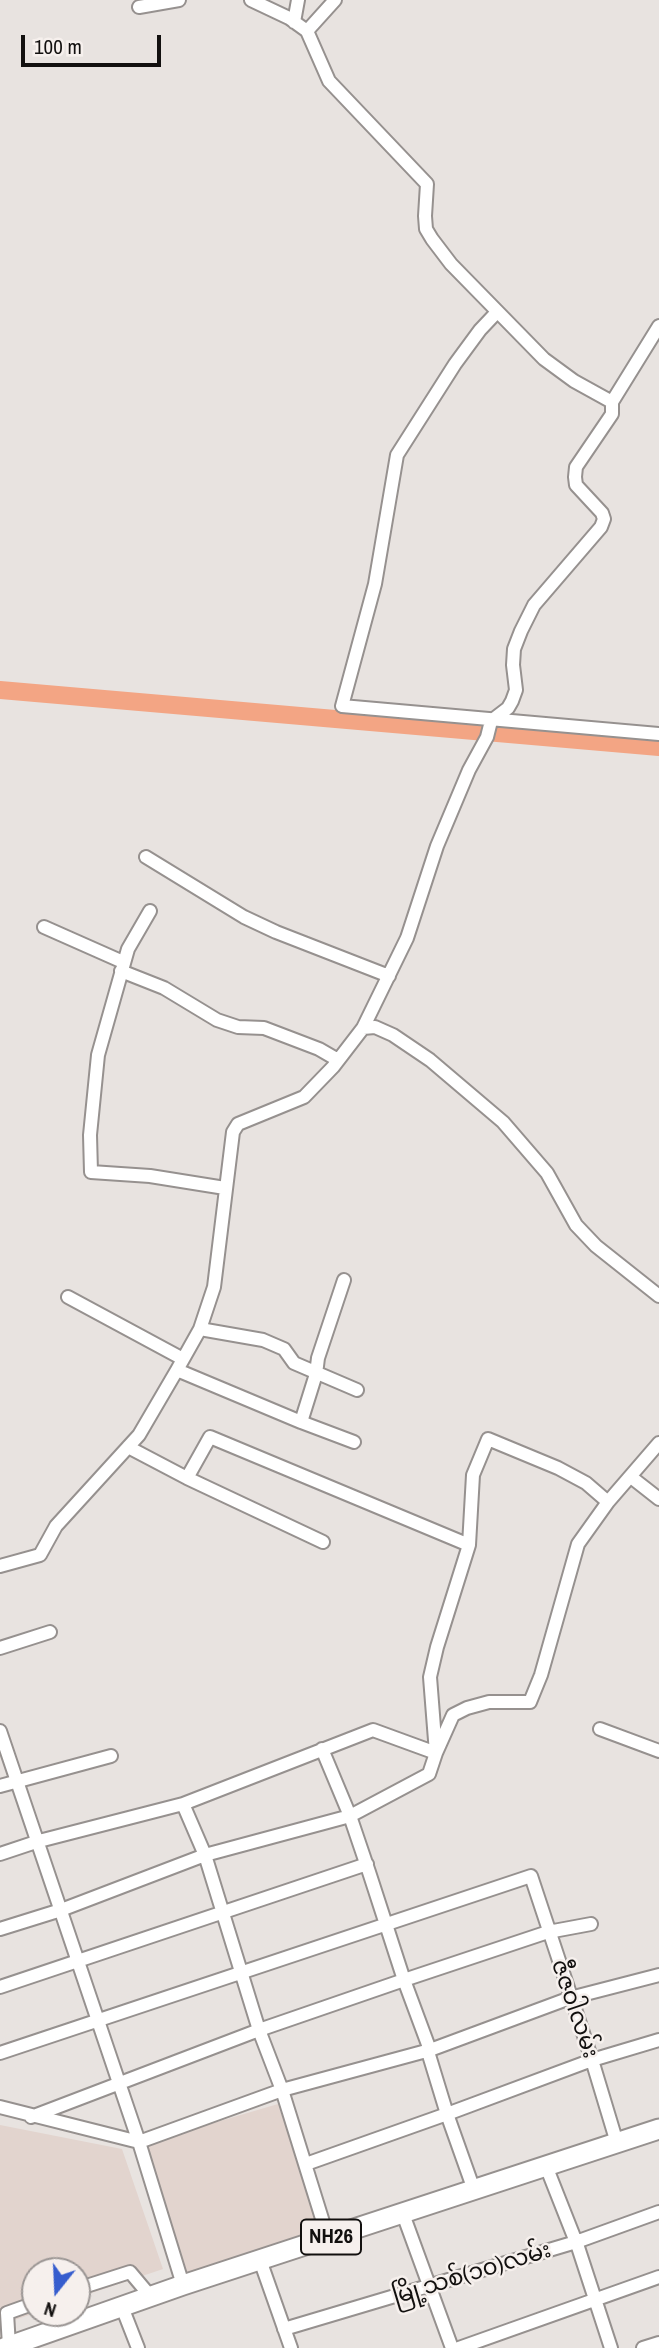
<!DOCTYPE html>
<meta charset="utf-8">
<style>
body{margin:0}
#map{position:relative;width:659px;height:2348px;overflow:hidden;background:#e8e3e0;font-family:"Archivo Narrow",sans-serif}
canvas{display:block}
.north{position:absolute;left:21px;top:2257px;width:70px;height:70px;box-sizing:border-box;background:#f6f0ed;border:2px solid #9b9694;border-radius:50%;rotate:198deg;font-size:19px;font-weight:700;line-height:28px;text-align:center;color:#12100f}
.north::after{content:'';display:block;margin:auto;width:24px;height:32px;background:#365dce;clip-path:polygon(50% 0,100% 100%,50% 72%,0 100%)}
.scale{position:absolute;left:21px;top:35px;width:140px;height:32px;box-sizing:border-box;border:4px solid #12100f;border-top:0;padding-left:9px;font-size:21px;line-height:24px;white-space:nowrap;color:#12100f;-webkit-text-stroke:5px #f6f0ed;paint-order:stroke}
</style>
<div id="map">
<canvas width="659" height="2348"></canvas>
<div class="north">N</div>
<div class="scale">100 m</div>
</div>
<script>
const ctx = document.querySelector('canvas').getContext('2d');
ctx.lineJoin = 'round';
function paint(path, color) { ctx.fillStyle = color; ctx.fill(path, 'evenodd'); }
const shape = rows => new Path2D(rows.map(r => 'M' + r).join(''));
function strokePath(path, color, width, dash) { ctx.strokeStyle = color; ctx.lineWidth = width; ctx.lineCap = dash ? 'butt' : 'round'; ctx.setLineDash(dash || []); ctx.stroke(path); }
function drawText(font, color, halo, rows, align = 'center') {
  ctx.font = font + ' "Archivo Narrow","Noto Sans Myanmar",sans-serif'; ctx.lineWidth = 5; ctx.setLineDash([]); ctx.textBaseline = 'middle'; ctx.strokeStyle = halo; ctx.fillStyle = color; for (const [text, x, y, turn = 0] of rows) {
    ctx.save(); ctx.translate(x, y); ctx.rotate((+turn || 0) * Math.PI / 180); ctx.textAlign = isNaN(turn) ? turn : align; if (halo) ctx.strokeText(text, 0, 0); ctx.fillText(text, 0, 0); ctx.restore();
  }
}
paint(shape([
 [278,2104,322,2233,184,2277,142,2144],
 [0,2125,122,2149,163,2269,77,2298,77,2271,35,2271,35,2313,0,2325]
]), '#e2d4ce');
strokePath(shape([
 [0,690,659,747]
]), '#f3a584', 18);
const minor = shape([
 [251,0,289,18,307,31],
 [139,7,179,0],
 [294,22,298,0],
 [497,312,480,330,455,364,397,455,375,584,342,706,659,734],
 [612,402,659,326],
 [146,857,244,917,276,932,389,976],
 [150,911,128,949,98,1055,90,1135,91,1172,150,1176,225,1188],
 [44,927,123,962],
 [121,971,164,988,217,1020,238,1027,264,1028,319,1049,338,1060],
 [363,1028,375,1027,393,1035,430,1060,503,1122,547,1173,576,1225,596,1246,659,1296],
 [68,1297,183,1359],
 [200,1329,263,1340,284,1349,294,1363,357,1390],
 [177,1370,301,1422,354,1442],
 [301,1422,316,1374,318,1358,344,1280],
 [128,1447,187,1478,323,1542],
 [631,1477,659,1499],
 [469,1545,473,1475,488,1439,558,1468,586,1483,608,1502],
 [0,1566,40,1555,56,1526,139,1435,177,1370,200,1329,214,1287,233,1132,238,1124,304,1097,333,1067,363,1028,407,938,437,846,469,770,487,737,491,721,508,708,512,701,516,690,513,665,514,649,521,631,534,605,601,527,604,519,602,513,576,485,575,477,576,467,612,414,612,402,574,381,544,359,451,264,432,239,426,229,425,216,427,184,329,81,307,31,335,0],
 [0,1648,50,1632],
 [600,1729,659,1751],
 [0,1731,139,2142,183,2285],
 [322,1749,350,1816,369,1872,404,1980,430,2050,429,2055,447,2114,474,2190],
 [0,1786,111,1756],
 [183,1804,205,1855,259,2030,282,2090,328,2238],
 [0,1854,39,1841,183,1804,373,1730,436,1753,430,1677,437,1647,469,1545,210,1437,187,1478],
 [0,1929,61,1910,205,1855,350,1816,429,1774,436,1753,453,1715,467,1708,489,1702,530,1702,541,1675,578,1544,608,1502,659,1443],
 [0,1987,367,1864],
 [0,2053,531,1876,592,2060,617,2143],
 [0,2107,139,2142,282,2090,430,2050,570,1998,659,1975],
 [31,2117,259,2030,404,1980,548,1932,591,1924],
 [306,2164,447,2114,592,2060,659,2040],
 [546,2166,578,2247,611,2348],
 [403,2214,452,2348],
 [260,2260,291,2348],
 [77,2289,130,2272,151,2297],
 [122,2307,138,2348],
 [284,2329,576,2242,659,2212],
 [9,2346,7,2313,35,2303],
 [459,2348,659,2277],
 [643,2348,659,2343]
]);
const highway = shape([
 [4,2348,183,2285,659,2129]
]);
strokePath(minor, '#96918f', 16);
strokePath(highway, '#96918f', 23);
strokePath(minor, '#fff', 12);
strokePath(highway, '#fff', 19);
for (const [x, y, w] of [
 [331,2237,60]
]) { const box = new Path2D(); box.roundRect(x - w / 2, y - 17.5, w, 35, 5); ctx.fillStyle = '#f6f0ed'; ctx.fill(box); strokePath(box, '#12100f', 2); }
drawText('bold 21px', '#12100f', null, [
 ["NH26",331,2237]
]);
drawText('23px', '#12100f', '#f6f0ed', [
 ["ဇီဇဝါလမ်း",574,2009,71],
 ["မြို့သစ်(၁၀)လမ်း",472,2274,-17]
]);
</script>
